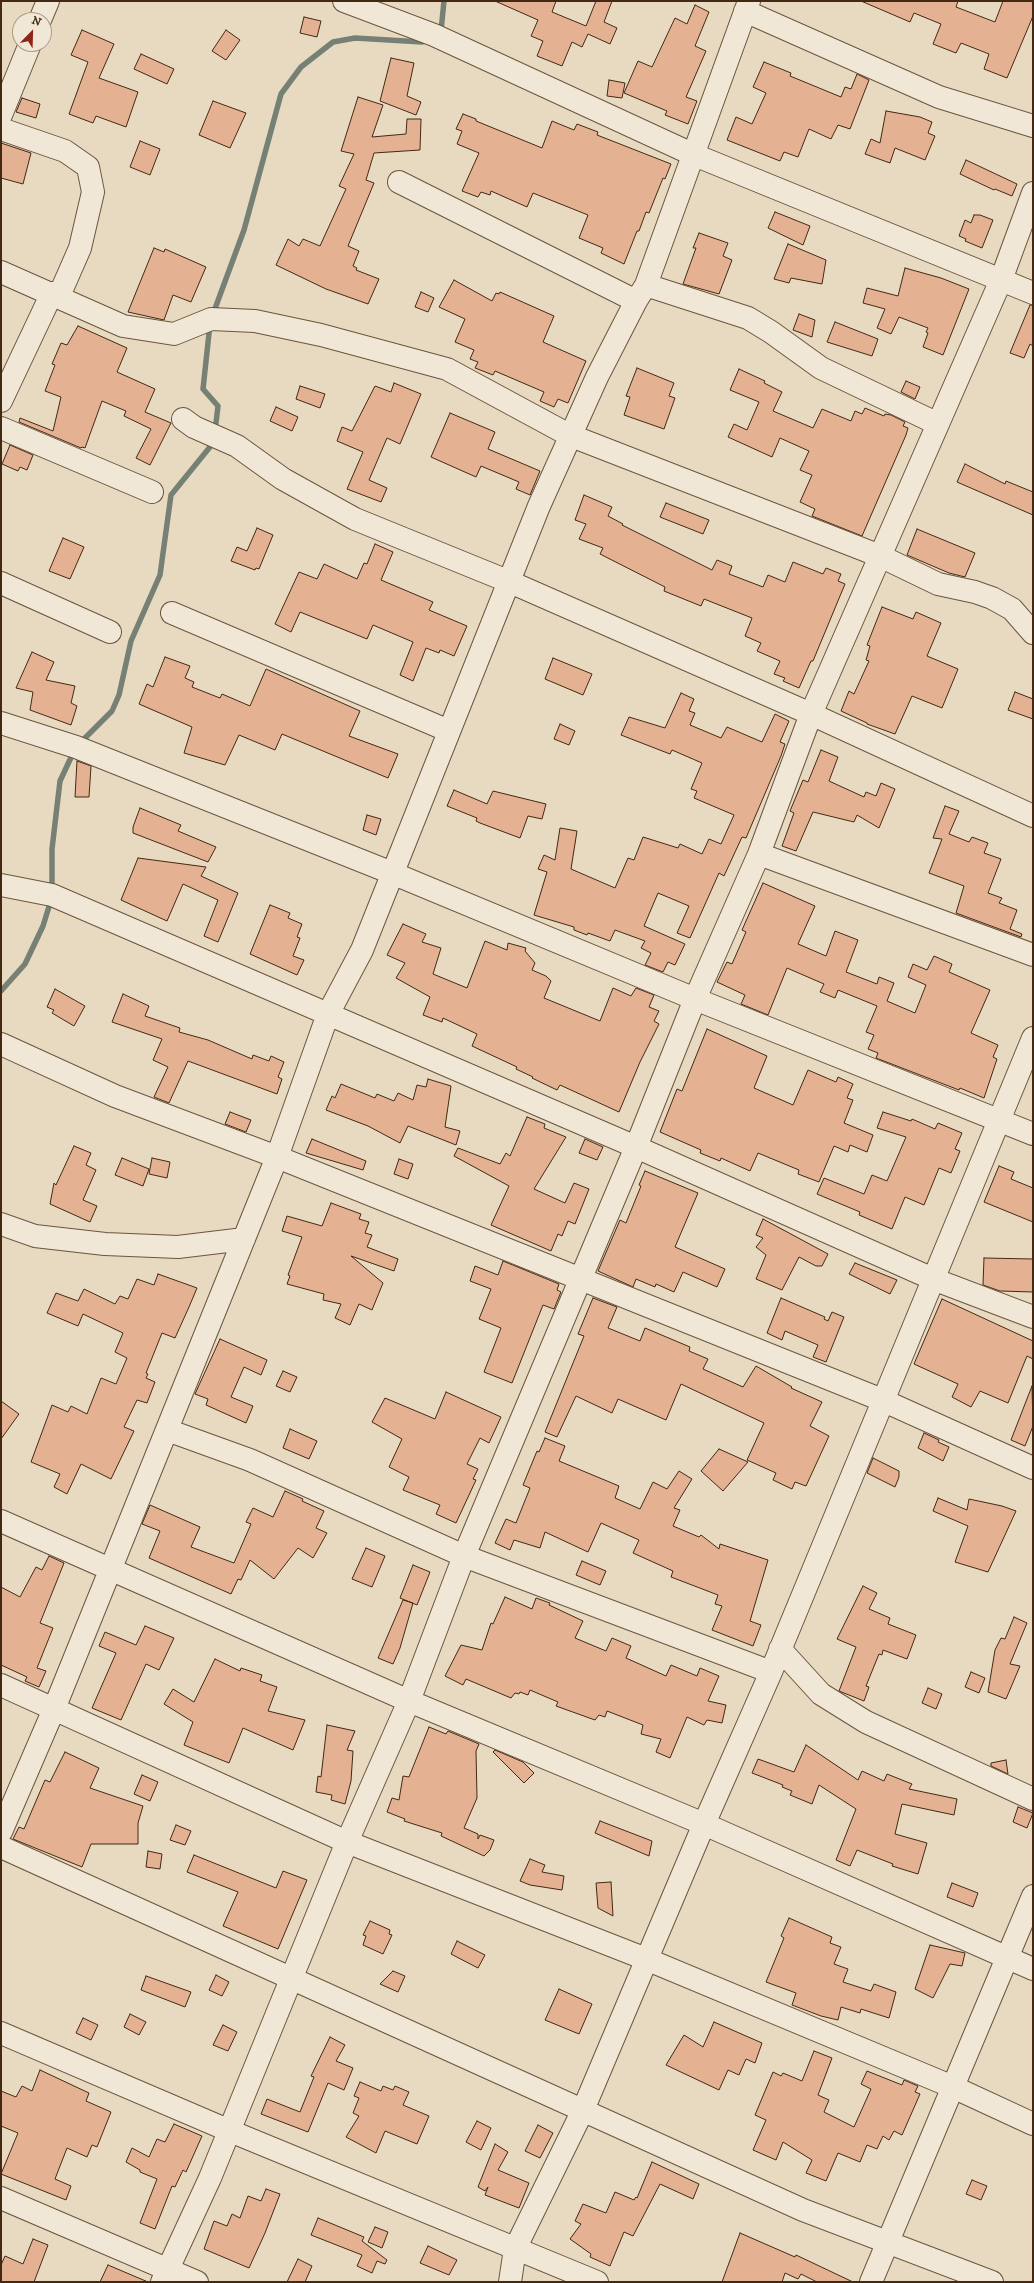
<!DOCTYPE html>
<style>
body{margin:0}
#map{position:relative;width:1034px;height:2283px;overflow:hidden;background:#e8dac0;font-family:"IM FELL DW Pica",serif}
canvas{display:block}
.frame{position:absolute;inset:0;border:2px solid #432813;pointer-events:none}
.north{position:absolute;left:12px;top:12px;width:40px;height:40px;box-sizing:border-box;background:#f0e7d6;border:1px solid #ab9b88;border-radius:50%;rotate:23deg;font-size:11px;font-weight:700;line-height:16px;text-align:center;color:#432813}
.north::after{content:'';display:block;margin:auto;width:14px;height:18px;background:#8f2418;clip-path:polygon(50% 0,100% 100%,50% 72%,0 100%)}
</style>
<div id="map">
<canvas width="1034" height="2283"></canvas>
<div class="frame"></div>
<div class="north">N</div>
</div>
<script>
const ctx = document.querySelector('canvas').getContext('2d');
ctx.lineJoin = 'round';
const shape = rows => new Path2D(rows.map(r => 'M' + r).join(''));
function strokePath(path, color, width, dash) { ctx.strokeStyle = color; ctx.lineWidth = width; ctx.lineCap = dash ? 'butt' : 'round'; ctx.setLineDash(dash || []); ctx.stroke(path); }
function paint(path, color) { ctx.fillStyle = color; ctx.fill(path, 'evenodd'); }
strokePath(shape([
 [439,32,441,31,444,1],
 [213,314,244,230,281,94,301,67,333,42,355,38,422,42,428,39],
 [210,324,203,389,218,406,215,431],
 [80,743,112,711,119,695,131,641,160,575,171,495,214,442],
 [52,891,52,849,60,781,74,751],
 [1,991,25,964,43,926,51,900]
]), '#768075', 5.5);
const building = shape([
 [495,1,556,1,552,12,586,26,596,1,612,1,604,22,617,28,610,44,588,34,582,47,572,42,562,66,537,56,543,41,531,36,538,20,495,1],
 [861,1,958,1,956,7,995,22,1003,1,1033,1,1033,16,1007,78,984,69,989,54,961,43,956,53,933,44,941,24,914,13,910,22,861,1],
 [695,5,709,12,695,46,706,51,686,97,697,101,688,124,665,115,667,111,624,93,638,61,652,67,675,18,687,24,695,5],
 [304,17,321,21,317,37,300,33,304,17],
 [82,30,114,44,99,78,138,92,126,127,96,116,93,123,69,114,88,62,71,55,82,30],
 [226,30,240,40,226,60,212,51,226,30],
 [141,54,174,69,167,84,134,69,141,54],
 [391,58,414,63,407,96,421,102,416,115,380,101,391,58],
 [764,62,791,73,790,76,841,97,845,87,851,89,857,74,869,80,850,129,838,125,831,139,809,129,798,157,784,152,780,161,727,140,736,117,752,124,766,93,753,87,764,62],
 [609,80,625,83,622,98,607,96,609,80],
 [358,97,383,105,372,137,406,134,407,119,421,119,420,150,374,153,366,180,374,183,348,246,359,251,353,266,357,268,356,270,379,279,368,304,326,289,276,265,288,239,299,246,303,239,320,246,346,189,339,186,354,154,341,151,358,97],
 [22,98,40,104,36,118,16,112,22,98],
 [213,101,246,113,230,148,199,135,213,101],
 [886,111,920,117,932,122,928,133,935,136,925,160,895,148,890,163,865,154,871,139,880,143,886,111],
 [463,114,476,119,476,121,542,148,552,121,574,130,577,124,598,132,597,135,671,164,665,179,663,178,649,213,646,212,639,231,637,231,624,264,601,253,603,248,579,238,588,215,533,193,527,207,491,191,490,195,481,192,478,197,462,191,479,153,457,144,462,131,456,129,463,114],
 [140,141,160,149,150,175,130,167,140,141],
 [1,143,31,153,23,184,1,178,1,143],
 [966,160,1017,184,1012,196,995,189,994,190,960,174,966,160],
 [775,212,810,226,803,245,768,228,775,212],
 [974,215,980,215,993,220,982,248,965,241,966,239,959,236,965,220,971,223,974,215],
 [699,233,728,243,723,256,732,260,719,294,683,284,696,248,693,248,699,233],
 [788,244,826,260,822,284,791,278,789,283,774,279,788,244],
 [154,248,164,252,165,249,206,267,191,302,173,295,164,320,128,312,154,248],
 [905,268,941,278,969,289,943,355,923,347,928,333,926,332,928,328,899,317,891,334,877,328,885,309,863,303,867,288,898,296,905,268],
 [454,280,492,301,496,293,499,294,500,292,554,316,543,342,586,361,568,403,558,399,554,407,540,401,544,392,495,371,493,375,475,368,478,362,470,359,474,350,455,342,465,319,439,307,454,280],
 [421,292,434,298,428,312,415,307,421,292],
 [1030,305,1033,305,1033,346,1030,344,1024,358,1010,353,1030,305],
 [799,314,815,320,812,337,793,330,799,314],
 [835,322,878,339,872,356,827,342,835,322],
 [78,326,127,348,117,372,155,389,145,412,171,423,150,465,136,458,151,429,124,416,126,411,102,401,85,448,82,447,81,448,19,422,20,418,53,431,61,397,45,391,55,365,52,364,61,343,67,345,78,326],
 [637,368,674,383,669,396,675,398,664,429,624,415,630,397,626,396,637,368],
 [739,369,765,381,764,383,782,392,773,411,813,428,822,409,851,421,855,411,862,414,865,408,884,416,885,414,891,415,905,422,903,426,908,428,906,435,862,536,812,516,815,509,800,502,812,475,800,470,809,451,780,438,772,457,728,437,734,424,747,430,759,402,730,390,739,369],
 [906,381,920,387,915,399,901,392,906,381],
 [394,383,421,394,400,444,387,438,369,480,387,488,381,502,347,489,363,452,337,441,342,427,352,431,375,386,391,392,394,383],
 [300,386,325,394,320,408,296,399,300,386],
 [276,407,298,417,292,431,270,421,276,407],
 [450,413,495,432,488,449,540,471,530,495,516,489,519,482,481,466,476,477,431,457,450,413],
 [10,445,33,455,27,470,20,467,18,471,2,464,10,445],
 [965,464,1005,484,1006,481,1033,492,1033,515,957,482,965,464],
 [584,495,612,507,608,516,623,524,622,525,712,570,717,560,732,566,729,574,763,587,768,575,785,582,793,562,823,574,826,568,841,574,838,581,845,584,813,661,811,661,799,688,783,681,785,678,774,674,780,661,757,651,761,643,745,636,752,618,704,599,701,606,664,591,665,587,600,554,603,548,579,539,586,524,575,520,584,495],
 [666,503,709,520,703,534,660,517,666,503],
 [257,528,273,535,259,569,256,568,255,570,231,561,237,547,247,551,257,528],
 [917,529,975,553,965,577,949,573,907,555,917,529],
 [63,538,84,547,70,579,49,571,63,538],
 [375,544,393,552,381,580,433,602,429,610,467,626,454,656,440,650,439,653,426,648,413,681,400,675,413,642,373,625,367,639,300,612,291,632,275,624,299,572,317,579,324,564,357,579,364,563,367,564,375,544],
 [882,607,913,619,916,612,941,623,927,656,958,669,942,708,912,696,895,734,867,724,867,723,841,711,849,691,854,694,869,661,866,660,870,646,867,645,882,607],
 [32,652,54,662,46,680,75,686,71,703,77,706,71,725,30,710,33,692,16,688,32,652],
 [165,657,190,666,185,678,194,682,192,687,220,698,222,694,250,706,266,669,360,711,349,736,398,754,388,778,282,734,275,750,239,735,225,765,184,753,192,727,139,704,147,684,153,687,165,657],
 [553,658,592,674,583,695,545,679,553,658],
 [1015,692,1033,699,1033,719,1008,710,1015,692],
 [681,693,694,699,689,711,695,713,690,725,721,738,727,727,762,742,775,714,789,721,780,742,785,744,781,756,746,838,742,837,724,876,719,873,690,938,677,933,689,906,658,893,644,926,685,944,675,965,668,962,663,972,645,965,651,953,641,948,645,941,615,930,610,941,588,933,587,935,574,930,574,927,534,915,547,872,538,869,544,855,555,860,560,828,577,831,571,869,615,888,628,858,634,860,643,837,678,848,680,844,702,854,709,839,721,844,734,815,694,798,697,791,691,789,702,763,672,750,670,754,621,735,629,717,665,728,681,693],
 [560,724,575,731,569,745,554,739,560,724],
 [821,750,838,757,829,781,864,797,866,792,876,796,881,783,895,789,879,828,857,815,854,822,813,812,796,851,782,846,794,813,790,811,803,780,808,782,821,750],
 [77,761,91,766,89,797,75,797,77,761],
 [454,790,487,804,493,791,546,804,542,819,528,816,520,838,480,823,476,821,477,818,447,806,454,790],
 [945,806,959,811,949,834,969,842,972,837,988,843,984,853,1001,859,988,893,1002,898,999,903,1017,910,1010,929,1022,934,1021,937,956,913,964,886,929,873,942,839,933,838,945,806],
 [140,808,181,825,178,831,216,847,208,862,133,833,133,827,140,808],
 [367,815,381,819,376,835,363,830,367,815],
 [138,858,206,867,201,876,238,893,218,942,204,936,218,900,183,884,167,921,121,900,138,858],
 [763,883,815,906,798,944,826,956,835,931,858,940,846,972,877,984,879,977,894,983,887,1001,915,1013,926,985,908,977,913,964,927,970,934,956,952,964,949,972,990,990,971,1033,998,1045,993,1057,997,1059,984,1098,960,1088,959,1090,876,1058,878,1053,868,1049,874,1035,866,1032,877,1006,838,990,835,998,820,992,824,984,787,968,768,1015,741,1004,745,995,717,982,727,962,732,964,746,932,742,930,763,883],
 [270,905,290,913,288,918,302,924,297,937,300,938,293,956,304,960,297,975,250,954,270,905],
 [403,924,426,934,422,942,441,948,433,974,467,988,485,941,507,950,508,943,526,948,525,951,535,963,532,970,546,976,551,981,544,998,600,1021,613,988,631,996,636,988,654,995,649,1007,659,1011,654,1021,659,1024,640,1062,619,1112,560,1085,557,1090,532,1078,533,1077,516,1069,517,1067,472,1046,477,1034,443,1018,442,1022,423,1015,430,997,396,978,405,963,387,955,403,924],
 [55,989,85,1006,74,1026,52,1013,54,1010,47,1007,55,989],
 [123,994,149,1006,145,1016,180,1028,179,1032,208,1040,252,1059,253,1055,269,1061,271,1056,284,1062,278,1077,282,1079,277,1094,188,1061,169,1103,154,1097,168,1067,153,1060,162,1039,112,1022,123,994],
 [707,1029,767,1056,754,1088,793,1105,808,1070,836,1082,838,1077,853,1084,847,1098,853,1100,844,1123,873,1135,867,1152,850,1145,848,1152,834,1146,819,1182,798,1174,799,1170,758,1153,750,1171,721,1158,720,1161,700,1153,701,1150,660,1132,677,1089,682,1091,707,1029],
 [428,1079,451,1086,445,1127,460,1131,456,1145,408,1126,400,1143,368,1126,326,1110,332,1096,335,1098,341,1084,375,1098,377,1094,394,1101,398,1093,413,1100,417,1085,426,1087,428,1079],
 [230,1112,251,1120,246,1132,225,1124,230,1112],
 [883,1112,911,1121,912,1119,935,1129,938,1123,962,1133,955,1149,960,1151,951,1173,939,1168,924,1205,905,1197,892,1229,859,1215,860,1212,817,1194,824,1178,864,1194,872,1175,887,1181,906,1137,877,1128,883,1112],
 [527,1117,545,1124,544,1128,566,1137,534,1189,565,1203,574,1183,589,1189,575,1224,568,1221,562,1236,558,1234,551,1251,491,1225,509,1186,454,1156,458,1148,500,1164,506,1153,510,1156,527,1117],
 [312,1139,366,1161,363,1170,306,1153,312,1139],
 [585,1139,603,1147,597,1160,579,1153,585,1139],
 [74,1146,91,1153,86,1165,96,1170,83,1200,97,1206,90,1222,50,1204,54,1183,56,1185,74,1146],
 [122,1158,149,1169,143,1186,115,1175,122,1158],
 [152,1158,170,1162,167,1178,149,1174,152,1158],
 [399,1159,413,1164,408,1179,394,1174,399,1159],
 [999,1166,1014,1172,1011,1179,1033,1188,1033,1222,984,1202,999,1166],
 [645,1171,698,1193,675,1247,725,1269,717,1287,683,1272,674,1292,656,1284,655,1287,636,1279,633,1287,598,1271,620,1220,626,1223,641,1186,639,1185,645,1171],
 [331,1203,361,1214,359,1219,369,1222,365,1233,372,1235,367,1247,398,1259,394,1271,351,1256,383,1283,372,1310,359,1304,350,1325,335,1318,341,1304,323,1300,324,1294,287,1284,290,1276,288,1275,302,1237,282,1231,287,1216,322,1226,331,1203],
 [763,1219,828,1254,822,1266,816,1266,799,1257,782,1290,756,1279,766,1255,756,1247,763,1238,756,1235,763,1219],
 [984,1258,1033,1259,1033,1292,1000,1291,983,1285,984,1258],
 [503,1261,559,1284,557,1290,561,1292,554,1309,543,1305,512,1383,484,1372,501,1328,479,1319,491,1289,470,1281,475,1266,498,1275,503,1261],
 [855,1263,897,1280,890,1294,849,1274,855,1263],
 [158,1274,197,1288,189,1307,175,1338,162,1333,146,1373,148,1374,146,1378,155,1382,147,1403,137,1400,124,1427,134,1431,111,1479,81,1464,67,1494,54,1487,60,1474,31,1462,52,1405,68,1412,71,1406,87,1414,101,1378,116,1384,127,1358,115,1352,123,1333,83,1314,78,1326,47,1313,56,1293,78,1301,84,1289,115,1304,120,1296,128,1299,137,1279,154,1285,158,1274],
 [593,1298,617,1307,608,1328,640,1341,645,1328,690,1347,689,1351,708,1359,703,1369,743,1387,756,1366,792,1387,791,1388,822,1402,810,1426,829,1436,806,1486,795,1482,792,1489,773,1480,776,1473,747,1460,764,1423,681,1384,666,1420,618,1399,612,1413,576,1396,557,1437,545,1432,584,1336,578,1334,593,1298],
 [781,1298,825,1317,824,1319,828,1321,832,1312,844,1317,826,1362,813,1357,818,1345,785,1331,782,1340,767,1333,781,1298],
 [942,1299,1033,1341,1033,1359,1027,1356,1008,1403,980,1391,971,1407,952,1397,958,1384,914,1364,942,1299],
 [220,1339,267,1360,261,1375,244,1367,231,1397,253,1406,246,1423,206,1405,208,1399,195,1394,220,1339],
 [283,1371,297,1377,290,1392,276,1386,283,1371],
 [1032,1386,1033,1426,1025,1446,1011,1440,1032,1386],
 [446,1392,501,1417,489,1443,480,1438,467,1464,478,1469,473,1479,476,1480,456,1523,436,1514,440,1505,403,1490,409,1477,389,1467,402,1439,372,1422,385,1398,435,1419,446,1392],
 [1,1401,19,1414,1,1439,1,1401],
 [290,1429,317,1441,309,1459,283,1448,290,1429],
 [924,1433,939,1440,938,1442,949,1447,943,1461,918,1448,924,1433],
 [545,1438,565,1446,559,1461,619,1486,615,1498,640,1509,653,1482,667,1489,679,1471,692,1479,674,1508,680,1510,673,1526,699,1537,701,1535,719,1549,720,1544,768,1560,750,1621,761,1625,753,1646,712,1630,722,1606,715,1604,718,1595,671,1577,673,1571,633,1553,639,1540,601,1523,588,1552,545,1532,540,1548,514,1540,510,1550,495,1543,506,1519,516,1523,530,1488,523,1485,537,1451,539,1452,545,1438],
 [719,1449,748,1462,723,1491,701,1471,719,1449],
 [873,1458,899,1471,899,1477,895,1487,867,1473,873,1458],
 [285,1491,303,1499,302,1501,324,1511,316,1528,327,1533,313,1558,298,1548,274,1579,250,1560,241,1580,238,1579,231,1594,149,1558,160,1531,142,1524,150,1505,200,1527,191,1547,234,1563,251,1524,246,1522,253,1508,273,1517,285,1491],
 [938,1498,967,1510,969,1499,1002,1506,1016,1511,988,1572,955,1562,968,1526,933,1511,938,1498],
 [366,1548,385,1556,372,1587,352,1579,366,1548],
 [49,1556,64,1563,40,1623,53,1628,37,1668,46,1671,39,1687,25,1681,27,1677,1,1665,1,1587,20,1597,36,1567,42,1570,49,1556],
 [582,1561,606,1571,600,1585,576,1575,582,1561],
 [413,1565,430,1572,417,1605,400,1598,413,1565],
 [863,1586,877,1593,869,1609,890,1618,888,1624,916,1635,907,1659,883,1650,882,1655,879,1654,866,1686,869,1687,864,1701,839,1691,856,1647,837,1639,863,1586],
 [505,1597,532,1609,536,1598,550,1603,549,1605,583,1621,575,1638,606,1651,612,1638,631,1646,626,1658,666,1676,671,1665,697,1676,700,1668,719,1676,708,1701,726,1705,722,1723,707,1720,704,1725,687,1717,670,1758,656,1752,661,1739,641,1734,643,1725,607,1711,605,1717,599,1715,595,1720,556,1706,558,1702,530,1690,528,1695,520,1692,519,1694,515,1693,511,1698,466,1679,463,1685,445,1676,461,1645,482,1650,491,1623,493,1624,505,1597],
 [403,1600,413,1603,400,1648,393,1664,378,1658,403,1600],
 [1014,1617,1027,1623,1010,1664,1020,1666,1006,1699,988,1692,995,1650,1001,1638,1005,1639,1014,1617],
 [145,1626,174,1638,159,1670,146,1664,121,1720,92,1708,116,1653,99,1646,105,1632,136,1645,145,1626],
 [215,1659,240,1671,241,1668,262,1675,260,1681,277,1687,268,1711,305,1720,293,1750,243,1728,229,1763,184,1745,193,1722,164,1704,173,1689,194,1702,215,1659],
 [971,1672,985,1678,979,1693,965,1687,971,1672],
 [928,1688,942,1694,936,1709,922,1703,928,1688],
 [327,1725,355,1731,347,1750,353,1751,351,1781,345,1804,331,1800,332,1795,316,1792,318,1776,321,1777,327,1725],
 [429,1727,446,1734,448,1731,479,1744,476,1751,477,1798,464,1828,478,1834,478,1839,480,1835,494,1840,490,1850,484,1856,441,1836,442,1833,404,1821,405,1819,387,1812,392,1798,399,1800,403,1776,409,1777,429,1727],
 [806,1745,858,1780,862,1771,884,1781,887,1774,912,1784,909,1789,957,1799,954,1815,902,1804,895,1834,927,1843,918,1874,892,1866,893,1864,857,1850,850,1866,836,1860,856,1809,819,1785,812,1804,790,1795,792,1791,782,1787,783,1785,752,1773,758,1759,794,1772,806,1745],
 [495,1750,523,1762,534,1773,524,1783,493,1752,495,1750],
 [65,1752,99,1768,90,1788,143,1806,138,1823,138,1844,91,1844,82,1867,13,1839,19,1827,24,1829,45,1780,50,1782,65,1752],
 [1006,1760,1008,1774,991,1766,991,1763,1006,1760],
 [142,1775,158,1782,150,1801,134,1794,142,1775],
 [1018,1807,1033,1813,1027,1828,1013,1822,1018,1807],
 [600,1821,652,1841,649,1856,595,1833,600,1821],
 [176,1825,191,1831,185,1845,170,1840,176,1825],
 [148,1851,162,1854,160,1869,146,1867,148,1851],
 [194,1855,276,1888,283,1871,307,1880,278,1949,223,1926,238,1892,187,1872,194,1855],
 [530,1859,545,1865,542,1872,564,1876,562,1890,530,1885,520,1881,530,1859],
 [611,1882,613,1916,598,1908,596,1883,611,1882],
 [952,1883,978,1893,973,1907,947,1897,952,1883],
 [789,1918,832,1937,830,1943,841,1947,834,1964,848,1969,843,1982,871,1991,874,1984,896,1992,889,2018,861,2009,860,2013,841,2007,838,2020,821,2016,792,2005,796,1993,766,1982,784,1938,781,1936,789,1918],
 [370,1921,390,1930,389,1934,392,1935,383,1954,363,1945,366,1936,363,1935,370,1921],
 [457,1941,485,1955,478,1968,451,1954,457,1941],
 [930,1945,965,1953,962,1966,950,1964,933,1998,915,1989,930,1945],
 [393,1971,405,1976,398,1992,380,1984,393,1971],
 [216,1975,229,1982,222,1996,209,1990,216,1975],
 [146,1976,191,1992,185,2007,141,1990,146,1976],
 [559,1989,592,2004,579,2034,545,2020,559,1989],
 [130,2014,146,2022,139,2035,124,2027,130,2014],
 [83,2018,98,2025,91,2040,76,2033,83,2018],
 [714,2022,762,2043,755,2063,746,2059,739,2075,728,2070,719,2090,666,2065,684,2035,703,2047,714,2022],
 [223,2025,237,2032,228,2051,213,2045,223,2025],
 [330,2037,345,2045,336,2061,353,2068,344,2090,328,2083,308,2132,261,2114,267,2099,300,2112,314,2077,311,2076,330,2037],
 [814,2051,832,2058,818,2095,829,2100,824,2112,854,2127,871,2089,861,2084,867,2071,902,2085,904,2080,918,2086,915,2092,920,2094,902,2135,894,2131,889,2140,883,2136,877,2149,867,2145,860,2162,838,2153,826,2181,806,2173,812,2160,783,2142,776,2160,753,2150,766,2120,755,2115,773,2072,781,2076,783,2073,802,2081,814,2051],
 [40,2070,89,2093,86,2101,111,2112,97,2147,92,2145,87,2157,67,2148,55,2179,71,2186,66,2200,1,2174,18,2133,1,2126,1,2091,16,2097,22,2086,32,2091,40,2070],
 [360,2082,381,2091,383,2086,393,2090,395,2086,409,2092,403,2105,429,2116,417,2144,385,2131,376,2153,346,2137,359,2116,353,2113,359,2098,354,2096,360,2082],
 [477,2121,491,2128,481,2150,466,2142,477,2121],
 [174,2124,202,2136,186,2172,183,2170,175,2187,172,2186,155,2229,140,2223,157,2179,140,2172,140,2170,126,2162,132,2148,149,2157,157,2139,165,2142,174,2124],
 [538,2125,553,2133,540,2158,525,2151,538,2125],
 [495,2144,508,2152,498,2170,529,2183,519,2208,485,2195,488,2187,485,2191,478,2187,495,2144],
 [652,2162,699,2184,693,2199,660,2184,633,2236,624,2232,610,2266,590,2257,591,2254,570,2239,581,2224,575,2221,583,2204,606,2213,615,2192,634,2200,636,2197,637,2198,652,2162],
 [972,2180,987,2186,981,2200,966,2194,972,2180],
 [266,2189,280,2194,265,2233,249,2268,204,2249,214,2221,227,2226,232,2214,240,2218,248,2196,261,2201,266,2189],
 [318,2218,364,2237,362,2241,387,2260,385,2264,377,2261,372,2273,357,2266,362,2255,311,2235,318,2218],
 [375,2227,388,2232,382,2248,368,2242,375,2227],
 [740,2233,795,2257,796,2255,853,2282,817,2282,801,2274,798,2279,785,2273,782,2282,722,2282,740,2233],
 [33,2239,48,2245,34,2282,1,2282,1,2265,5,2256,23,2264,33,2239],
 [428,2246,457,2260,449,2275,420,2263,428,2246],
 [298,2259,312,2266,305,2282,287,2282,298,2259],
 [108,2265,148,2282,100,2282,108,2265]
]);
paint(building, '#e4b293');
strokePath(building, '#432813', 1);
const minor = shape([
 [344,1,434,35,692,154,1033,293],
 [745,11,939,97,1033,126],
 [40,20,48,1],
 [1,115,30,44],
 [1,129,65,151,88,167,93,192,80,248,59,296],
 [399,182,636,301],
 [1,272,123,326,174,334,211,319,255,321,321,335,447,369,569,435,880,556,938,584,975,592,992,598,1012,609,1033,633],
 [646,285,748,318,771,332,821,368,938,424],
 [1,401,52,293],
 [183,419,194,427,237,446,283,479,355,519,510,582,811,714,1033,816],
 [1,428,152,492],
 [1,583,110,632],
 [172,613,449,731],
 [1,723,76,747,392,873,695,999,1033,1134],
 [759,854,1033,955],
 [1,885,52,895,636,1147,933,1279,1033,1317],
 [1,1044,115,1096,277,1157,882,1400,1033,1468],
 [1,1224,35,1236,105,1244,178,1247,244,1239],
 [167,1430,250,1460,464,1556,771,1672],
 [1,1521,409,1701,704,1824,1033,1969],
 [780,1649,821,1694,866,1722,1033,1799],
 [1,1685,347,1842,646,1959,953,2087,1033,2124],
 [1,1832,54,1709,277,1157,328,1014,362,950,539,506,597,377,636,301,646,285,749,1],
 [1,1847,803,2210,992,2282],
 [1,2033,230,2131,597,2282],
 [1,2198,197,2282],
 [162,2282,210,2178,347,1842,409,1701,464,1556,636,1147,695,999,759,854,811,714,1001,280,1033,193],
 [510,2282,515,2249,583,2110,704,1824,771,1672,1033,1038],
 [871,2282,1033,1896]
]);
strokePath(minor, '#6c543e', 24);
strokePath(minor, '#f0e7d6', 22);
</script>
